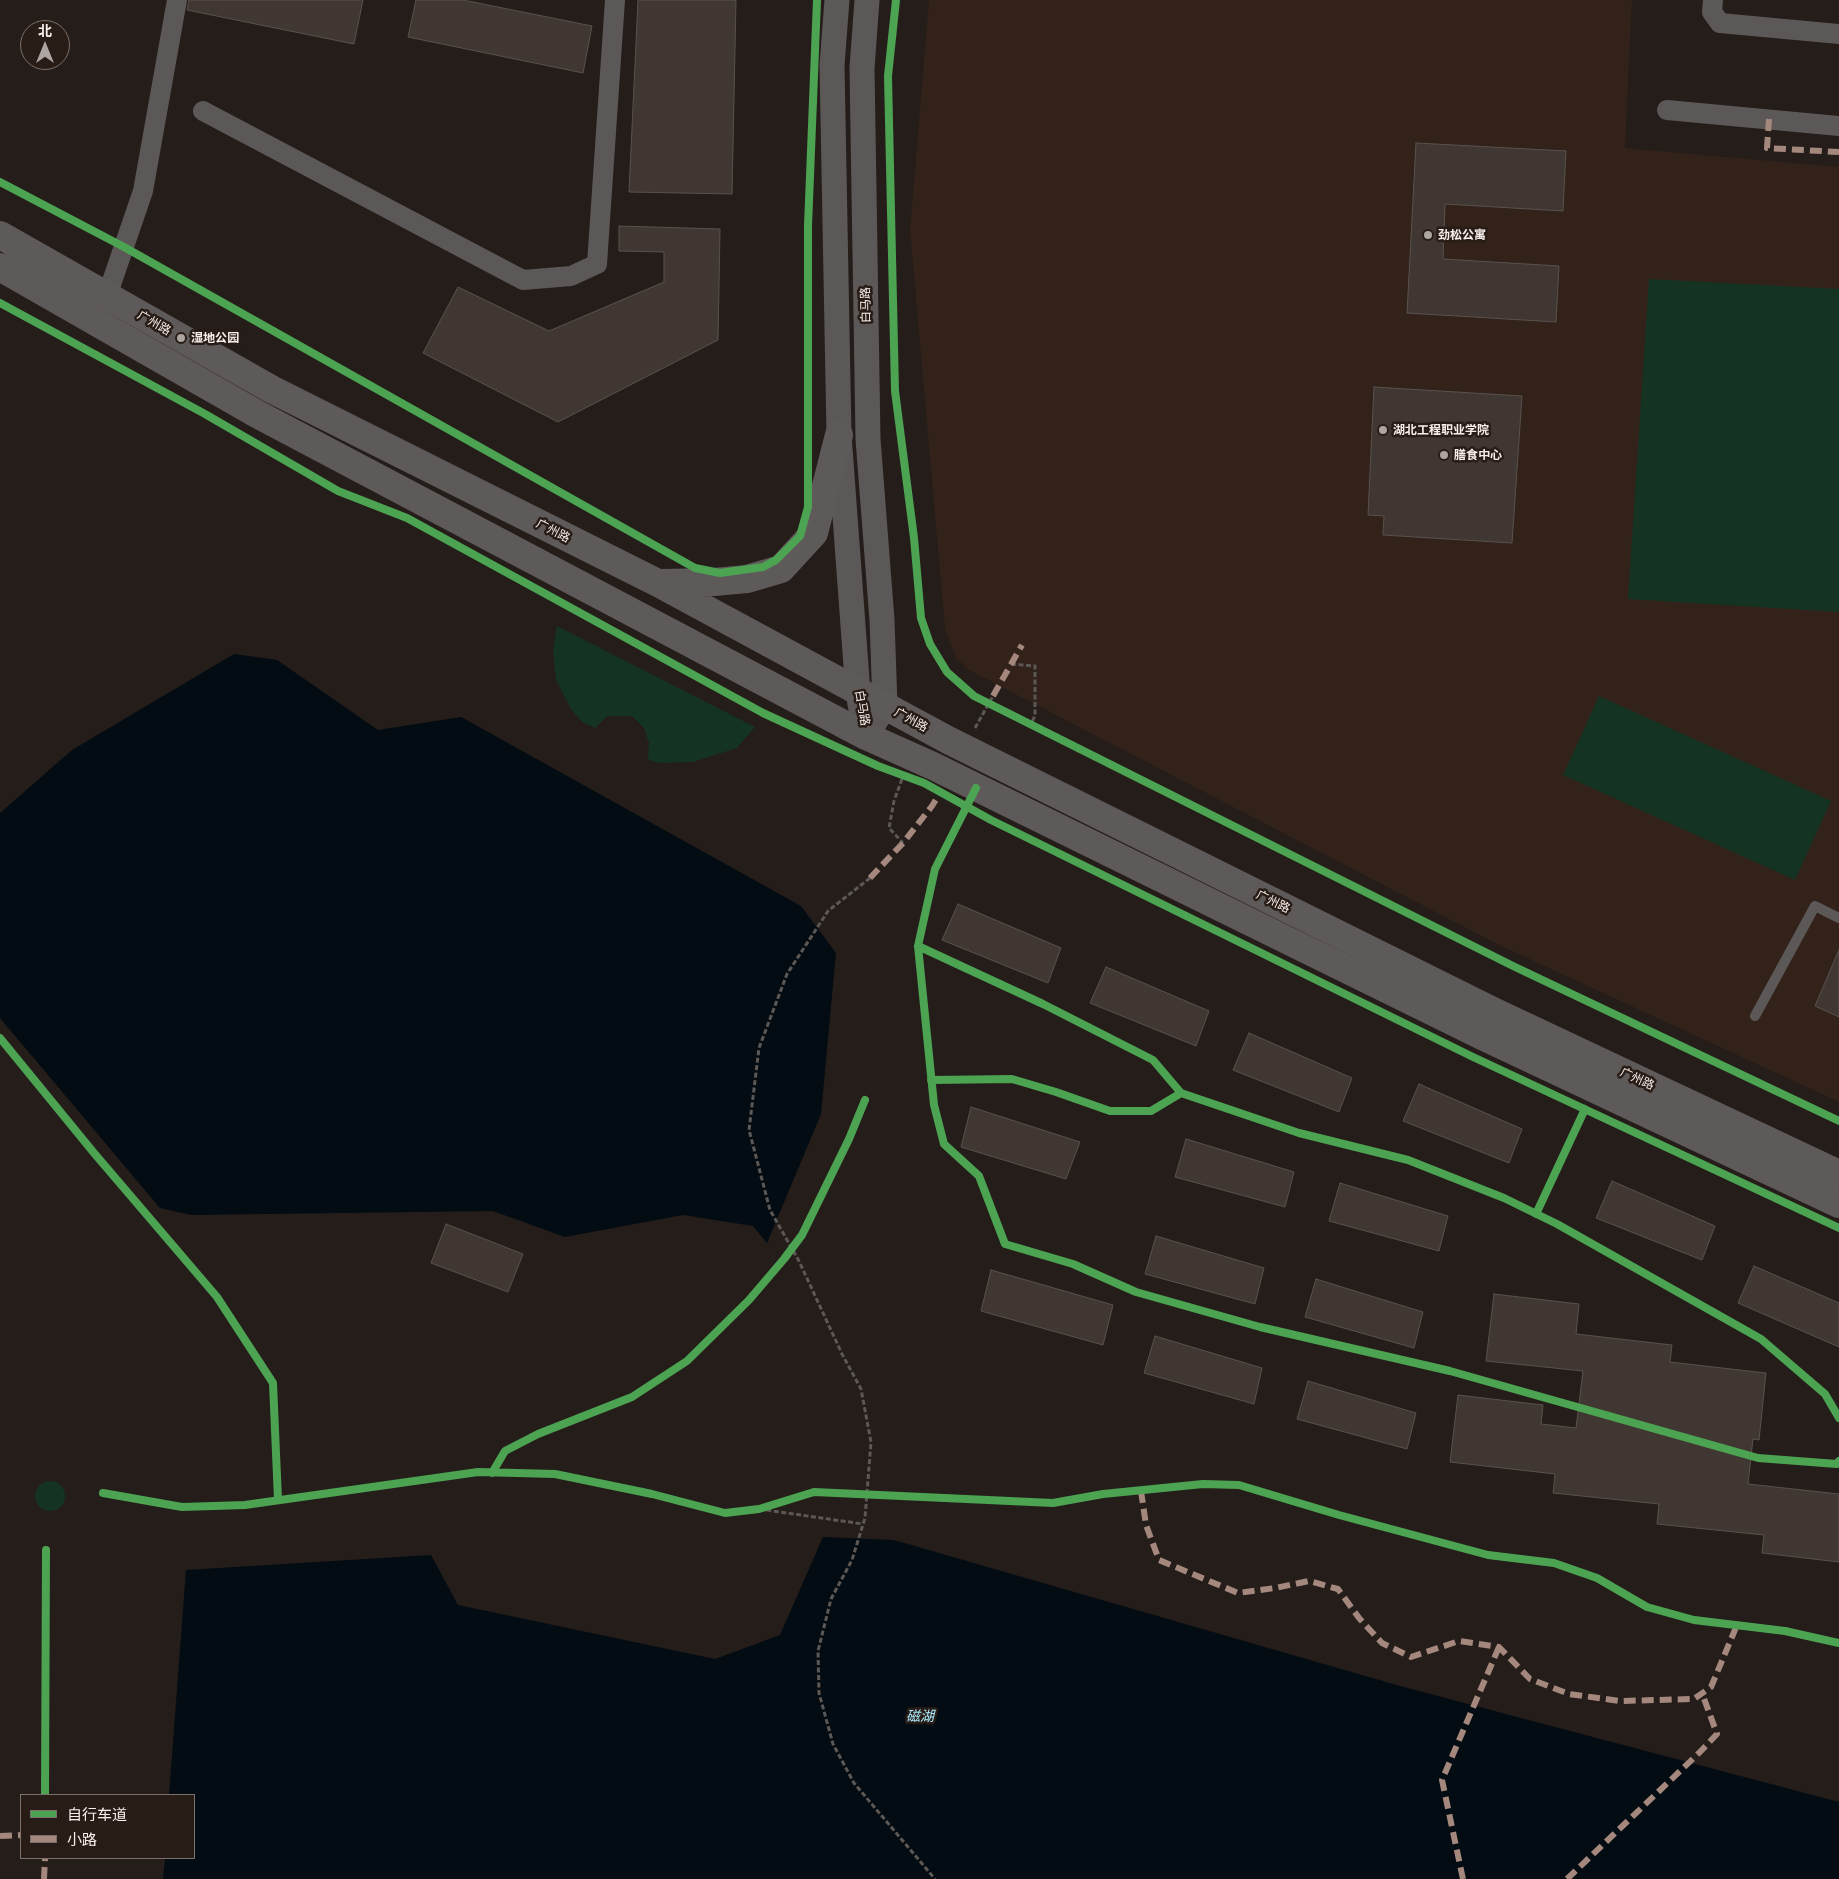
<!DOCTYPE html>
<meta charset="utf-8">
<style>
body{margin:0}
#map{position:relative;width:1839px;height:1879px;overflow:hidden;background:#241d1a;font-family:Raleway,"Noto Sans SC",sans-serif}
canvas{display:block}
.legend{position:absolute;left:20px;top:1794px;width:175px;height:65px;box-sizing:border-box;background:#281c16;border:1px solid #7b706b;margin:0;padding:6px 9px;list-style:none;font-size:15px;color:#f7eeea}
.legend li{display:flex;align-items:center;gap:10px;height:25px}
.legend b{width:25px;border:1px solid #7b706b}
.north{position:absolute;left:20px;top:20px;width:50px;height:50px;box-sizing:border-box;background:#281c16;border:1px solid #7b706b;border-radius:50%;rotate:0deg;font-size:14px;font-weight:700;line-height:20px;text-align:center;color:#f7eeea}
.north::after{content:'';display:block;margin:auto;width:18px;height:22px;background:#ada5a1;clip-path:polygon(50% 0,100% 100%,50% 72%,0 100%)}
</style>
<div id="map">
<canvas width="1839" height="1879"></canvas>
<ul class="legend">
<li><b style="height:6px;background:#4ca352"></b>自行车道</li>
<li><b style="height:6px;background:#a5887d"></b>小路</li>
</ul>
<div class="north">北</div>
</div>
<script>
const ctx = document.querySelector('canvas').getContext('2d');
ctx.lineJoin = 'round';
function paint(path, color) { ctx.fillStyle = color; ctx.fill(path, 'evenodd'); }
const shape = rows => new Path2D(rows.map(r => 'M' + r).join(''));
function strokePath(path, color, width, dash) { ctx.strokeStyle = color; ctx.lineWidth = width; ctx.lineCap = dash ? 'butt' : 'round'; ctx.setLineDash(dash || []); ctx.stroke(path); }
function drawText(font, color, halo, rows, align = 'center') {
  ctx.font = font + ' Raleway,"Noto Sans SC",sans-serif'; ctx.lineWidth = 5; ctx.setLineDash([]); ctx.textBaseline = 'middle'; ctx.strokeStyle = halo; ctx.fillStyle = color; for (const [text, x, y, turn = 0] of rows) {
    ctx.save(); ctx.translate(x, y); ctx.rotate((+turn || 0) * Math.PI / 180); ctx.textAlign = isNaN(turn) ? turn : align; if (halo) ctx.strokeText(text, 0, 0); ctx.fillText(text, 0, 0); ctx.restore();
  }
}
paint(shape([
 [929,0,1632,0,1625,148,1839,167,1839,1102,1501,946,969,670,956,658,945,629,910,230]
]), '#322219');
paint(shape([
 [1649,279,1839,289,1839,612,1628,599],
 [557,626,755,727,737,748,693,762,660,763,648,760,649,743,644,728,632,716,608,716,595,728,582,722,571,709,556,680,553,651],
 [1599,696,1831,801,1795,880,1563,775],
 '35 1496a15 15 0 1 1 30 0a15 15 0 1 1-30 0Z'
]), '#153322');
paint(shape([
 [234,654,277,660,378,730,461,717,801,906,836,953,821,1114,767,1243,753,1226,683,1215,565,1237,493,1211,191,1215,160,1208,0,1018,0,813,72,750],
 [823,1537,894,1540,1400,1686,1839,1802,1839,1879,163,1879,165,1858,194,1858,194,1795,169,1795,186,1570,431,1555,458,1605,715,1659,780,1635]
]), '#030c12');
const building = shape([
 [189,0,363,0,354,44,187,10,189,0],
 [416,0,463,0,592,26,583,73,408,37,416,0],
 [638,0,736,0,732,194,629,192,638,0],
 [1416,143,1566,151,1563,211,1445,204,1443,259,1559,266,1556,322,1407,313,1416,143],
 [619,226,720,229,718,340,558,422,423,353,458,287,549,331,664,282,664,252,619,251,619,226],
 [1374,387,1522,396,1512,543,1383,535,1384,516,1368,515,1374,387],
 [958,904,1061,948,1048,983,942,940,958,904],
 [1839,950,1839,1017,1815,1006,1839,950],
 [1106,967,1209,1011,1196,1046,1090,1003,1106,967],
 [1249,1033,1352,1078,1339,1112,1233,1070,1249,1033],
 [1419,1084,1522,1129,1509,1163,1403,1121,1419,1084],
 [971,1107,1080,1142,1066,1179,961,1147,971,1107],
 [1186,1139,1294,1172,1285,1207,1175,1177,1186,1139],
 [1612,1181,1715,1226,1702,1260,1596,1218,1612,1181],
 [1340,1183,1448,1216,1439,1251,1329,1221,1340,1183],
 [446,1224,523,1254,508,1292,431,1263,446,1224],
 [1156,1236,1264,1268,1255,1304,1145,1274,1156,1236],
 [1754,1266,1839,1303,1839,1347,1738,1303,1754,1266],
 [991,1270,1113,1305,1103,1345,981,1311,991,1270],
 [1316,1279,1423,1312,1414,1348,1305,1317,1316,1279],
 [1494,1294,1579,1304,1576,1334,1672,1345,1670,1362,1766,1373,1759,1440,1753,1439,1748,1484,1839,1494,1839,1562,1762,1553,1764,1535,1657,1524,1659,1504,1553,1493,1555,1474,1450,1462,1458,1395,1543,1405,1541,1424,1576,1428,1583,1371,1486,1361,1494,1294],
 [1155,1336,1262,1368,1254,1404,1144,1373,1155,1336],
 [1308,1381,1416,1413,1407,1449,1297,1419,1308,1381]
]);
paint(building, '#413732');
strokePath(building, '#58524f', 1);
strokePath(shape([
 [1011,664,1035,666,1035,715,1031,725],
 [975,728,993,696],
 [902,779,894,801,889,828,903,843],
 [870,878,828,911,787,974,759,1048,749,1130,770,1210,799,1261,842,1354,861,1389,871,1442,865,1518,852,1560,831,1599,818,1651,819,1693,833,1744,854,1783,935,1879],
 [759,1509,863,1524]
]), '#5c5856', 3, [5, 2.5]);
strokePath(shape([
 [1755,1016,1815,906,1839,918]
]), '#5b5857', 10);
strokePath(shape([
 [1713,0,1712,12,1720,23,1839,34],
 [1667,110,1839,126],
 [203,111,523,280,571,276,597,264,615,0],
 [107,296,143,191,177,0]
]), '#5b5857', 20);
strokePath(shape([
 [837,0,832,65,839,435,858,693,866,736],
 [866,736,885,706,882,620,868,439,862,68,867,0]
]), '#5b5857', 25);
strokePath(shape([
 [0,235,271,389,658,583,948,740,1493,1011,1839,1174],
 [0,267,257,414,866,736,933,766,1482,1036,1839,1204],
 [661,583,714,582,747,579,781,569,814,533,839,435]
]), '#5f5a5a', 28);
strokePath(shape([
 [1769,119,1767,148,1839,152],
 [993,696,1022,645],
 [870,878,903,843,932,806,940,793],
 [1141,1491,1146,1525,1159,1560,1238,1593,1275,1588,1309,1581,1338,1589,1359,1618,1382,1643,1411,1657,1459,1641,1499,1647,1530,1679,1569,1694,1620,1701,1694,1699,1711,1687,1737,1625],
 [0,1836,21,1835],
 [44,1879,45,1858],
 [1463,1879,1442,1780,1499,1647],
 [1567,1879,1700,1752,1717,1734,1702,1693]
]), '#a5887d', 6, [12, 6]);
strokePath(shape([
 [896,0,888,76,895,391,914,538,921,618,930,644,947,672,974,696,1513,966,1839,1121],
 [0,182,124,247,695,568,720,573,763,567,776,560,800,536,808,507,808,226,817,0],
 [0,303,205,414,338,491,407,518,763,713,878,766,924,783,991,820,1473,1057,1839,1228],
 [976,788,935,869,918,946,934,1105,944,1144,979,1176,1005,1244,1073,1264,1136,1292,1260,1327,1450,1371,1758,1458,1837,1464,1839,1461],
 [918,946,1043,1004,1153,1060,1181,1093,1299,1133,1408,1160,1504,1198,1557,1224,1761,1339,1825,1394,1839,1418],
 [0,1038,94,1153,217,1297,273,1383,278,1500],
 [931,1080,1012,1079,1056,1092,1110,1111,1151,1111,1181,1093],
 [1536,1214,1585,1109],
 [492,1473,505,1451,538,1434,632,1397,687,1361,749,1300,784,1259,802,1235,849,1139,865,1100],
 [103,1493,182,1507,245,1505,478,1472,555,1474,652,1494,725,1513,759,1509,814,1492,1053,1503,1103,1494,1203,1484,1239,1485,1339,1515,1488,1555,1554,1563,1597,1578,1647,1607,1694,1620,1785,1631,1839,1643],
 [45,1795,46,1550]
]), '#4ca352', 8);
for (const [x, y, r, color] of [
 [1428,235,5,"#ada5a1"],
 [181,338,5,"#ada5a1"],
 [1383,430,5,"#ada5a1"],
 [1444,455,5,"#ada5a1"]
]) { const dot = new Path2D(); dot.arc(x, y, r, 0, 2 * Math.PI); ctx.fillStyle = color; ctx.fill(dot); strokePath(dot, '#281c16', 2); }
drawText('bold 12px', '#f7eeea', '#281c16', [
 ["劲松公寓",1438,235],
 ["湿地公园",191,338],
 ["湖北工程职业学院",1393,430],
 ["膳食中心",1454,455]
], 'left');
drawText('12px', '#f7eeea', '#281c16', [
 ["白马路",866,305,-91],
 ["广州路",154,323,30],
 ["广州路",553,531,27],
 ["白马路",862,708,80],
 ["广州路",911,720,29],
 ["广州路",1273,902,26],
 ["广州路",1637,1079,25]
]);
drawText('italic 14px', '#abecff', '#281c16', [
 ["磁湖",920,1717]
]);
</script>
